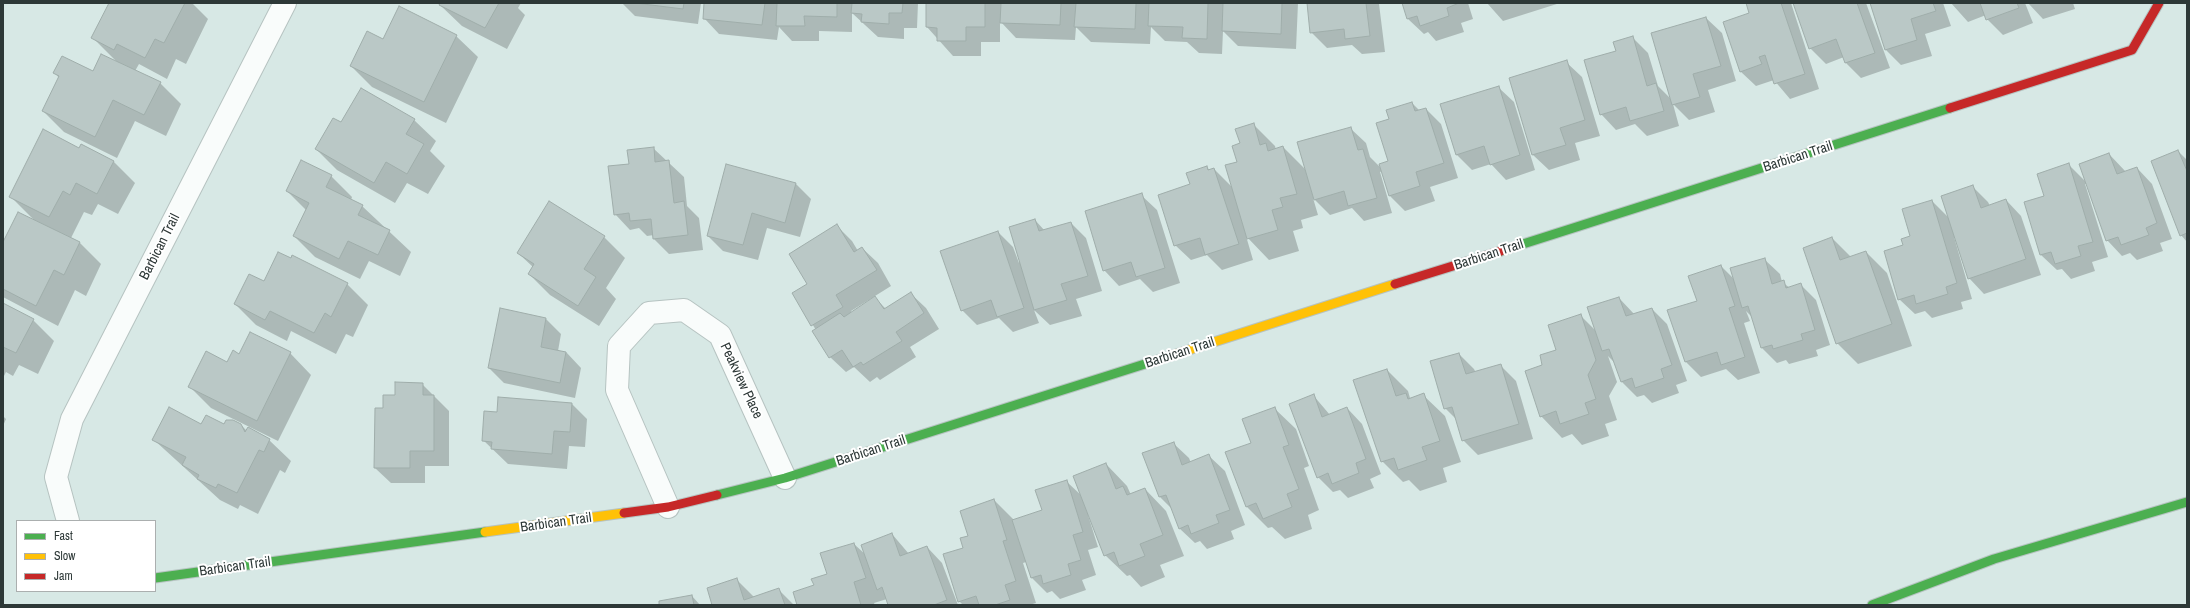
<!DOCTYPE html>
<style>
body{margin:0}
#map{position:relative;width:2190px;height:608px;overflow:hidden;background:#d7e8e5;font-family:"Archivo Narrow",sans-serif}
canvas{display:block}
.frame{position:absolute;inset:0;border:4px solid #2d3837;pointer-events:none}
.legend{position:absolute;left:16px;top:520px;width:140px;height:72px;box-sizing:border-box;background:#fff;border:1px solid #abafaf;margin:0;padding:5px 7px;list-style:none;font-size:12px;color:#2d3837}
.legend li{display:flex;align-items:center;gap:8px;height:20px}
.legend b{width:20px;border:1px solid #abafaf}
</style>
<div id="map">
<canvas width="2190" height="608"></canvas>
<div class="frame"></div>
<ul class="legend">
<li><b style="height:5px;background:#4caf50"></b>Fast</li>
<li><b style="height:5px;background:#ffc107"></b>Slow</li>
<li><b style="height:5px;background:#c62828"></b>Jam</li>
</ul>
</div>
<script>
const ctx = document.querySelector('canvas').getContext('2d');
ctx.lineJoin = 'round';
function paint(path, color) { ctx.fillStyle = color; ctx.fill(path, 'evenodd'); }
const shape = rows => new Path2D(rows.map(r => 'M' + r).join(''));
function strokePath(path, color, width, dash) { ctx.strokeStyle = color; ctx.lineWidth = width; ctx.lineCap = dash ? 'butt' : 'round'; ctx.setLineDash(dash || []); ctx.stroke(path); }
function drawText(font, color, halo, rows, align = 'center') {
  ctx.font = font + ' "Archivo Narrow",sans-serif'; ctx.lineWidth = 4; ctx.setLineDash([]); ctx.textBaseline = 'middle'; ctx.strokeStyle = halo; ctx.fillStyle = color; for (const [text, x, y, turn = 0] of rows) {
    ctx.save(); ctx.translate(x, y); ctx.rotate((+turn || 0) * Math.PI / 180); ctx.textAlign = isNaN(turn) ? turn : align; if (halo) ctx.strokeText(text, 0, 0); ctx.fillText(text, 0, 0); ctx.restore();
  }
}
paint(shape([
 [110,3,192,3,208,19,186,64,176,59,167,79,139,64,135,71,160,83,181,104,166,136,135,121,117,158,64,132,43,111,59,78,55,73,93,72,117,62,93,38],
 [441,3,521,3,518,8,525,15,507,49,462,26,440,5],
 [622,3,701,3,698,24,635,16],
 [705,3,918,3,917,28,904,28,904,39,878,37,852,13,852,32,819,31,819,41,792,41,779,27,777,40,719,34,704,18],
 [927,3,1298,3,1296,49,1238,46,1223,31,1222,54,1199,53,1187,42,1165,41,1151,27,1150,44,1091,42,1076,27,1075,40,1016,38,1000,21,1000,42,981,42,981,56,953,56,927,27],
 [1308,3,1386,3,1379,4,1385,52,1362,54,1352,45,1327,48,1311,32],
 [1403,3,1468,3,1473,19,1461,23,1464,32,1436,41,1428,32,1424,34,1408,19],
 [1487,3,1560,3,1503,21],
 [1747,3,1791,3,1819,89,1790,99,1774,80,1756,86,1740,71,1750,14],
 [1794,3,1866,3,1890,68,1861,78,1846,63,1844,57,1826,64,1810,48],
 [1871,3,1943,3,1951,26,1925,34,1932,56,1901,65,1886,50],
 [1951,3,2025,3,2033,23,2003,35,1987,19,1986,15,1968,22],
 [2028,3,2073,3,2075,9,2043,19],
 [1706,18,1722,33,1736,81,1708,90,1715,112,1689,120,1673,104,1679,126,1647,136,1635,124,1616,130,1601,114,1617,52,1632,37,1648,53,1658,86,1672,100],
 [456,36,478,57,446,123,372,87,351,66,383,40],
 [1566,62,1582,77,1600,136,1575,143,1580,160,1549,170,1533,155,1510,79],
 [1498,87,1514,102,1535,170,1506,180,1491,164,1472,170,1456,154],
 [1412,103,1420,111,1426,109,1441,124,1458,178,1430,187,1435,201,1405,211,1390,196,1382,171,1380,172,1392,213,1364,221,1352,208,1330,215,1313,198,1318,215,1301,220,1303,228,1293,231,1299,251,1269,260,1246,236,1253,260,1222,270,1207,255,1191,260,1175,245,1191,185,1206,167,1210,170,1214,169,1232,187,1241,144,1253,124,1275,146,1276,150,1283,147,1307,171,1350,128,1366,143,1370,157,1381,168,1389,162,1390,120],
 [414,120,436,141,430,151,445,166,428,194,407,183,395,203,337,170,316,149,342,124],
 [653,148,684,177,687,206,699,218,703,250,669,254,654,239,654,235,647,236,639,228,630,230,615,214,630,164],
 [79,149,113,161,135,183,118,214,98,204,92,215,84,212,71,238,80,243,101,264,86,296,75,290,58,326,3,297,3,244,34,220,10,196],
 [2178,151,2187,160,2187,242,2181,235],
 [2109,154,2126,172,2137,168,2152,184,2172,239,2160,243,2163,251,2137,260,2130,253,2122,256,2107,240,2087,184,2085,184,2108,257,2092,262,2095,271,2071,279,2062,269,2057,270,2041,255,2025,202,2045,196,2069,165,2087,183],
 [331,176,352,197,351,200,362,206,411,252,400,276,369,261,360,279,315,257,294,236,306,210,287,191],
 [795,183,811,199,800,237,767,228,758,260,723,251,708,236],
 [1973,187,1988,202,1990,206,2006,200,2021,216,2041,275,1984,294,1969,278,1955,237,1954,237,1972,299,1961,302,1963,309,1932,318,1925,311,1915,314,1899,299,1904,246,1932,201,1949,218],
 [1141,195,1157,210,1180,283,1153,292,1140,279,1119,286,1104,270],
 [1035,220,1045,231,1071,223,1086,238,1102,291,1076,299,1082,316,1050,325,1034,310,1039,323,1013,332,999,318,977,325,962,310,998,232,1013,247,1019,263],
 [837,226,852,241,858,251,862,248,878,263,891,286,851,311,852,313,875,298,886,309,910,293,926,308,939,329,910,347,916,357,880,380,877,377,870,382,854,367,846,372,830,357,816,330,793,294,808,284],
 [604,237,625,258,606,288,616,299,599,326,550,295,529,274,533,267,518,253],
 [1832,238,1851,257,1866,252,1887,273,1912,346,1858,364,1837,343],
 [1764,259,1780,274,1782,282,1790,288,1801,285,1816,300,1830,345,1816,350,1818,356,1789,364,1786,360,1777,363,1762,348,1753,318,1746,311,1750,321,1744,323,1760,373,1738,380,1726,369,1701,377,1686,362,1669,311,1698,301,1721,266,1734,279],
 [264,283,347,284,368,305,353,337,346,334,336,354,291,331,287,341,256,325,235,304],
 [1619,298,1635,315,1652,309,1667,324,1687,381,1676,385,1679,393,1652,403,1644,395,1637,397,1622,382,1615,363,1608,356,1617,382,1609,396,1617,420,1605,424,1609,436,1582,445,1572,434,1562,438,1541,416,1544,365,1557,351,1580,315,1597,332],
 [3,305,33,320,54,341,38,374,19,365,13,376,6,372,3,378],
 [500,309,546,319,561,334,558,351,566,352,581,368,575,398,504,383,489,368],
 [290,353,311,375,278,441,211,408,189,386,240,355],
 [1459,354,1474,369,1476,373,1500,365,1516,381,1533,439,1478,455,1463,440,1457,420,1445,408],
 [1387,370,1408,391,1410,398,1423,395,1445,416,1461,462,1443,468,1447,482,1420,491,1409,480,1403,482,1382,461],
 [422,384,449,411,449,466,425,466,425,483,391,483,375,468,384,409,396,396],
 [1313,395,1330,415,1347,408,1362,424,1381,474,1370,479,1374,488,1348,498,1340,490,1333,492,1318,477],
 [572,404,587,419,585,447,569,446,567,469,508,464,483,440,498,413],
 [1274,408,1296,429,1309,466,1304,468,1319,510,1308,515,1312,529,1285,539,1272,527,1268,528,1247,507,1227,453,1252,443],
 [3,416,6,419,3,426],
 [202,425,241,425,247,431,269,440,291,461,285,473,280,470,258,514,240,505,238,509,220,500,153,439],
 [1173,443,1189,458,1191,463,1209,456,1225,471,1245,525,1231,531,1234,539,1207,549,1200,541,1195,543,1179,528,1172,509,1160,497,1144,454],
 [1106,464,1127,486,1131,495,1145,489,1166,511,1184,556,1160,565,1165,577,1141,587,1130,575,1127,576,1105,555,1089,514,1088,515,1098,547,1088,550,1096,575,1082,580,1086,590,1060,599,1052,591,1047,593,1031,577,1026,562,1023,563,1036,603,1029,605,963,605,959,601,964,549,969,537,994,500,1014,520,1043,511,1066,481,1083,497],
 [892,534,909,554,927,547,942,563,958,605,890,605,887,599,874,603,875,605,798,605,828,575,854,544,866,555],
 [736,579,755,598,779,590,794,605,714,605],
 [692,596,700,605,660,605]
]), '#0003');
const building = shape([
 [109,3,185,3,164,43,155,39,145,58,117,44,114,50,91,38,109,3],
 [440,3,499,3,485,28,439,5,440,3],
 [635,3,684,3,683,9,635,3],
 [704,3,765,3,762,25,703,19,704,3],
 [777,3,837,3,837,17,804,16,805,26,776,26,777,3],
 [852,3,903,3,902,13,889,13,889,24,861,22,862,14,851,13,852,3],
 [926,3,985,3,985,27,966,27,966,41,937,41,937,28,926,27,926,3],
 [1001,3,1061,3,1060,25,1000,23,1001,3],
 [1076,3,1136,3,1135,29,1074,27,1076,3],
 [1149,3,1208,3,1207,39,1182,38,1183,27,1148,26,1149,3],
 [1223,3,1282,3,1281,34,1222,31,1223,3],
 [1307,3,1366,3,1370,36,1345,39,1344,29,1310,33,1307,3],
 [1402,3,1459,3,1447,8,1449,16,1420,26,1417,16,1407,19,1402,3],
 [1746,3,1781,3,1805,74,1774,84,1765,55,1759,57,1762,64,1740,72,1723,22,1749,13,1746,3],
 [1793,3,1857,3,1875,53,1845,63,1836,39,1809,49,1793,3],
 [1870,3,1933,3,1936,11,1911,19,1917,40,1885,50,1870,3],
 [1980,3,2017,3,2019,8,1986,20,1980,3],
 [399,6,457,35,424,102,350,66,367,31,383,39,399,6],
 [1706,17,1721,66,1693,74,1700,97,1672,105,1651,33,1706,17],
 [1633,36,1647,86,1656,83,1664,111,1630,121,1626,107,1600,115,1584,60,1616,51,1613,42,1633,36],
 [101,54,161,82,144,115,113,100,95,137,42,111,59,76,53,73,62,56,93,71,101,54],
 [1567,60,1585,120,1560,128,1566,145,1532,155,1509,78,1567,60],
 [1499,86,1520,155,1490,165,1484,146,1456,155,1440,104,1499,86],
 [361,88,415,119,406,134,424,144,407,174,386,162,374,183,315,149,333,118,341,122,361,88],
 [1412,102,1415,111,1426,108,1444,163,1416,172,1420,186,1389,196,1379,164,1388,161,1376,123,1389,119,1386,110,1412,102],
 [1254,123,1260,145,1266,143,1268,151,1283,146,1297,194,1280,198,1283,207,1272,210,1278,230,1247,239,1225,165,1237,162,1232,146,1240,143,1235,129,1254,123],
 [1351,127,1358,150,1363,149,1377,198,1348,206,1344,191,1314,200,1297,142,1351,127],
 [43,129,79,148,81,144,114,161,97,194,76,183,70,195,63,191,49,217,9,197,43,129],
 [654,147,655,162,669,160,674,203,684,201,688,235,653,239,651,219,630,221,629,213,614,215,608,166,629,164,627,150,654,147],
 [2178,150,2187,171,2187,233,2180,236,2151,161,2178,150],
 [2109,153,2117,174,2137,167,2157,223,2146,228,2149,235,2121,245,2118,237,2106,241,2079,164,2109,153],
 [301,160,332,175,326,187,363,205,358,215,390,230,378,255,348,241,339,259,293,236,309,203,286,191,301,160],
 [2069,163,2093,242,2078,246,2081,256,2055,264,2051,252,2040,255,2024,202,2044,196,2037,174,2069,163],
 [726,164,796,183,785,223,752,213,743,245,707,236,726,164],
 [1207,166,1208,170,1214,168,1239,244,1205,255,1200,238,1174,246,1158,195,1190,184,1186,173,1207,166],
 [1973,185,1981,208,2006,199,2026,259,1968,279,1941,196,1973,185],
 [1142,193,1165,268,1136,277,1131,262,1103,271,1085,211,1142,193],
 [1932,200,1957,283,1946,287,1948,294,1916,304,1914,295,1898,300,1884,251,1903,245,1901,239,1910,236,1902,209,1932,200],
 [549,201,605,236,584,269,596,277,578,306,528,274,534,264,517,253,549,201],
 [18,212,80,242,64,275,54,270,36,306,3,289,3,242,18,212],
 [1035,219,1039,231,1071,222,1088,276,1061,284,1067,300,1034,310,1009,227,1035,219],
 [837,224,854,252,862,247,877,270,836,295,843,307,811,326,792,293,807,284,789,254,837,224],
 [998,231,1024,308,997,317,991,300,961,311,940,251,998,231],
 [1832,237,1840,260,1866,251,1892,324,1836,344,1803,248,1832,237],
 [278,252,291,258,292,255,348,283,331,317,325,313,314,333,270,311,265,320,234,304,249,274,264,281,278,252],
 [1765,258,1772,284,1784,280,1786,288,1801,283,1815,330,1801,334,1803,340,1773,349,1772,345,1761,348,1748,306,1742,308,1730,268,1765,258],
 [1721,265,1735,306,1729,308,1745,357,1721,365,1717,352,1685,362,1667,310,1697,301,1688,276,1721,265],
 [911,292,924,313,896,332,902,341,863,365,861,362,853,367,842,350,829,358,812,331,840,313,844,317,875,296,884,309,911,292],
 [1619,297,1626,316,1652,308,1672,365,1661,369,1664,378,1635,388,1632,378,1621,382,1609,349,1602,351,1587,307,1619,297],
 [3,303,34,319,16,353,3,347,3,303],
 [500,308,546,318,541,347,566,352,560,383,488,368,500,308],
 [1581,314,1596,360,1588,375,1596,399,1585,403,1589,414,1560,424,1556,411,1540,417,1525,371,1542,365,1540,355,1556,350,1548,325,1581,314],
 [250,332,291,352,257,421,188,387,206,351,227,362,233,350,239,354,250,332],
 [1459,353,1466,374,1501,364,1519,424,1462,441,1452,407,1444,409,1430,361,1459,353],
 [1387,369,1396,396,1406,393,1408,399,1424,393,1440,441,1422,447,1427,460,1398,470,1394,458,1381,462,1353,380,1387,369],
 [395,382,423,383,423,395,434,395,434,451,410,451,410,468,374,468,375,408,383,408,383,395,395,395,395,382],
 [1314,394,1322,417,1347,407,1366,459,1356,463,1359,473,1332,484,1328,473,1317,478,1289,404,1314,394],
 [498,397,572,403,570,432,554,431,552,454,491,449,492,442,482,441,484,411,497,412,498,397],
 [169,407,201,424,206,415,224,424,226,420,233,420,241,424,245,432,248,427,270,439,264,452,259,450,237,493,218,484,216,488,197,479,199,475,182,465,186,457,152,440,169,407],
 [1275,407,1289,445,1283,447,1299,489,1287,494,1292,507,1263,519,1256,503,1246,507,1225,452,1251,443,1242,419,1275,407],
 [1174,442,1182,465,1209,454,1230,510,1216,515,1219,523,1191,534,1188,525,1179,529,1166,495,1159,497,1142,453,1174,442],
 [1106,463,1116,489,1123,486,1127,495,1145,488,1163,535,1140,544,1145,556,1119,566,1114,552,1104,556,1073,476,1106,463],
 [1067,480,1083,532,1073,535,1081,560,1068,564,1071,575,1043,584,1041,575,1031,578,1012,520,1042,510,1035,490,1067,480],
 [994,499,1007,540,1003,541,1016,581,1005,585,1010,600,995,605,979,605,976,596,958,602,943,554,963,548,960,538,968,536,960,511,994,499],
 [892,533,900,556,927,546,947,600,934,605,888,605,882,587,877,590,861,545,892,533],
 [854,543,866,578,854,582,861,605,797,605,793,592,814,585,811,579,827,574,820,553,854,543],
 [737,578,744,600,779,588,785,605,712,605,707,588,737,578],
 [692,595,694,605,659,605,659,601,692,595]
]);
paint(building, '#bac8c6');
strokePath(building, '#9fadaa', 1);
const street = shape([
 [668,507,617,390,619,346,649,313,684,310,720,335,785,478],
 [68,521,56,477,72,419,285,3]
]);
const fast = shape([
 [1501,251,1950,108],
 [717,495,785,478,1167,357],
 [155,578,485,532],
 [1872,605,1994,559,2187,502]
]);
const slow = shape([
 [1167,357,1395,284],
 [485,532,624,513]
]);
const jam = shape([
 [1950,108,2132,50,2159,3],
 [1395,284,1501,251],
 [624,513,668,507,717,495]
]);
strokePath(street, '#b6c3c1', 24);
strokePath(fast, '#b6c3c1', 11);
strokePath(slow, '#b6c3c1', 11);
strokePath(jam, '#b6c3c1', 11);
strokePath(street, '#f9fcfb', 22);
strokePath(fast, '#4caf50', 9);
strokePath(slow, '#ffc107', 9);
strokePath(jam, '#c62828', 9);
drawText('14px', '#2d3837', '#fff', [
 ["Barbican Trail",1798,157,-18],
 ["Barbican Trail",160,247,-63],
 ["Barbican Trail",1489,255,-18],
 ["Barbican Trail",1180,353,-18],
 ["Peakview Place",741,381,65],
 ["Barbican Trail",871,451,-18],
 ["Barbican Trail",556,523,-8],
 ["Barbican Trail",235,567,-8]
]);
</script>
